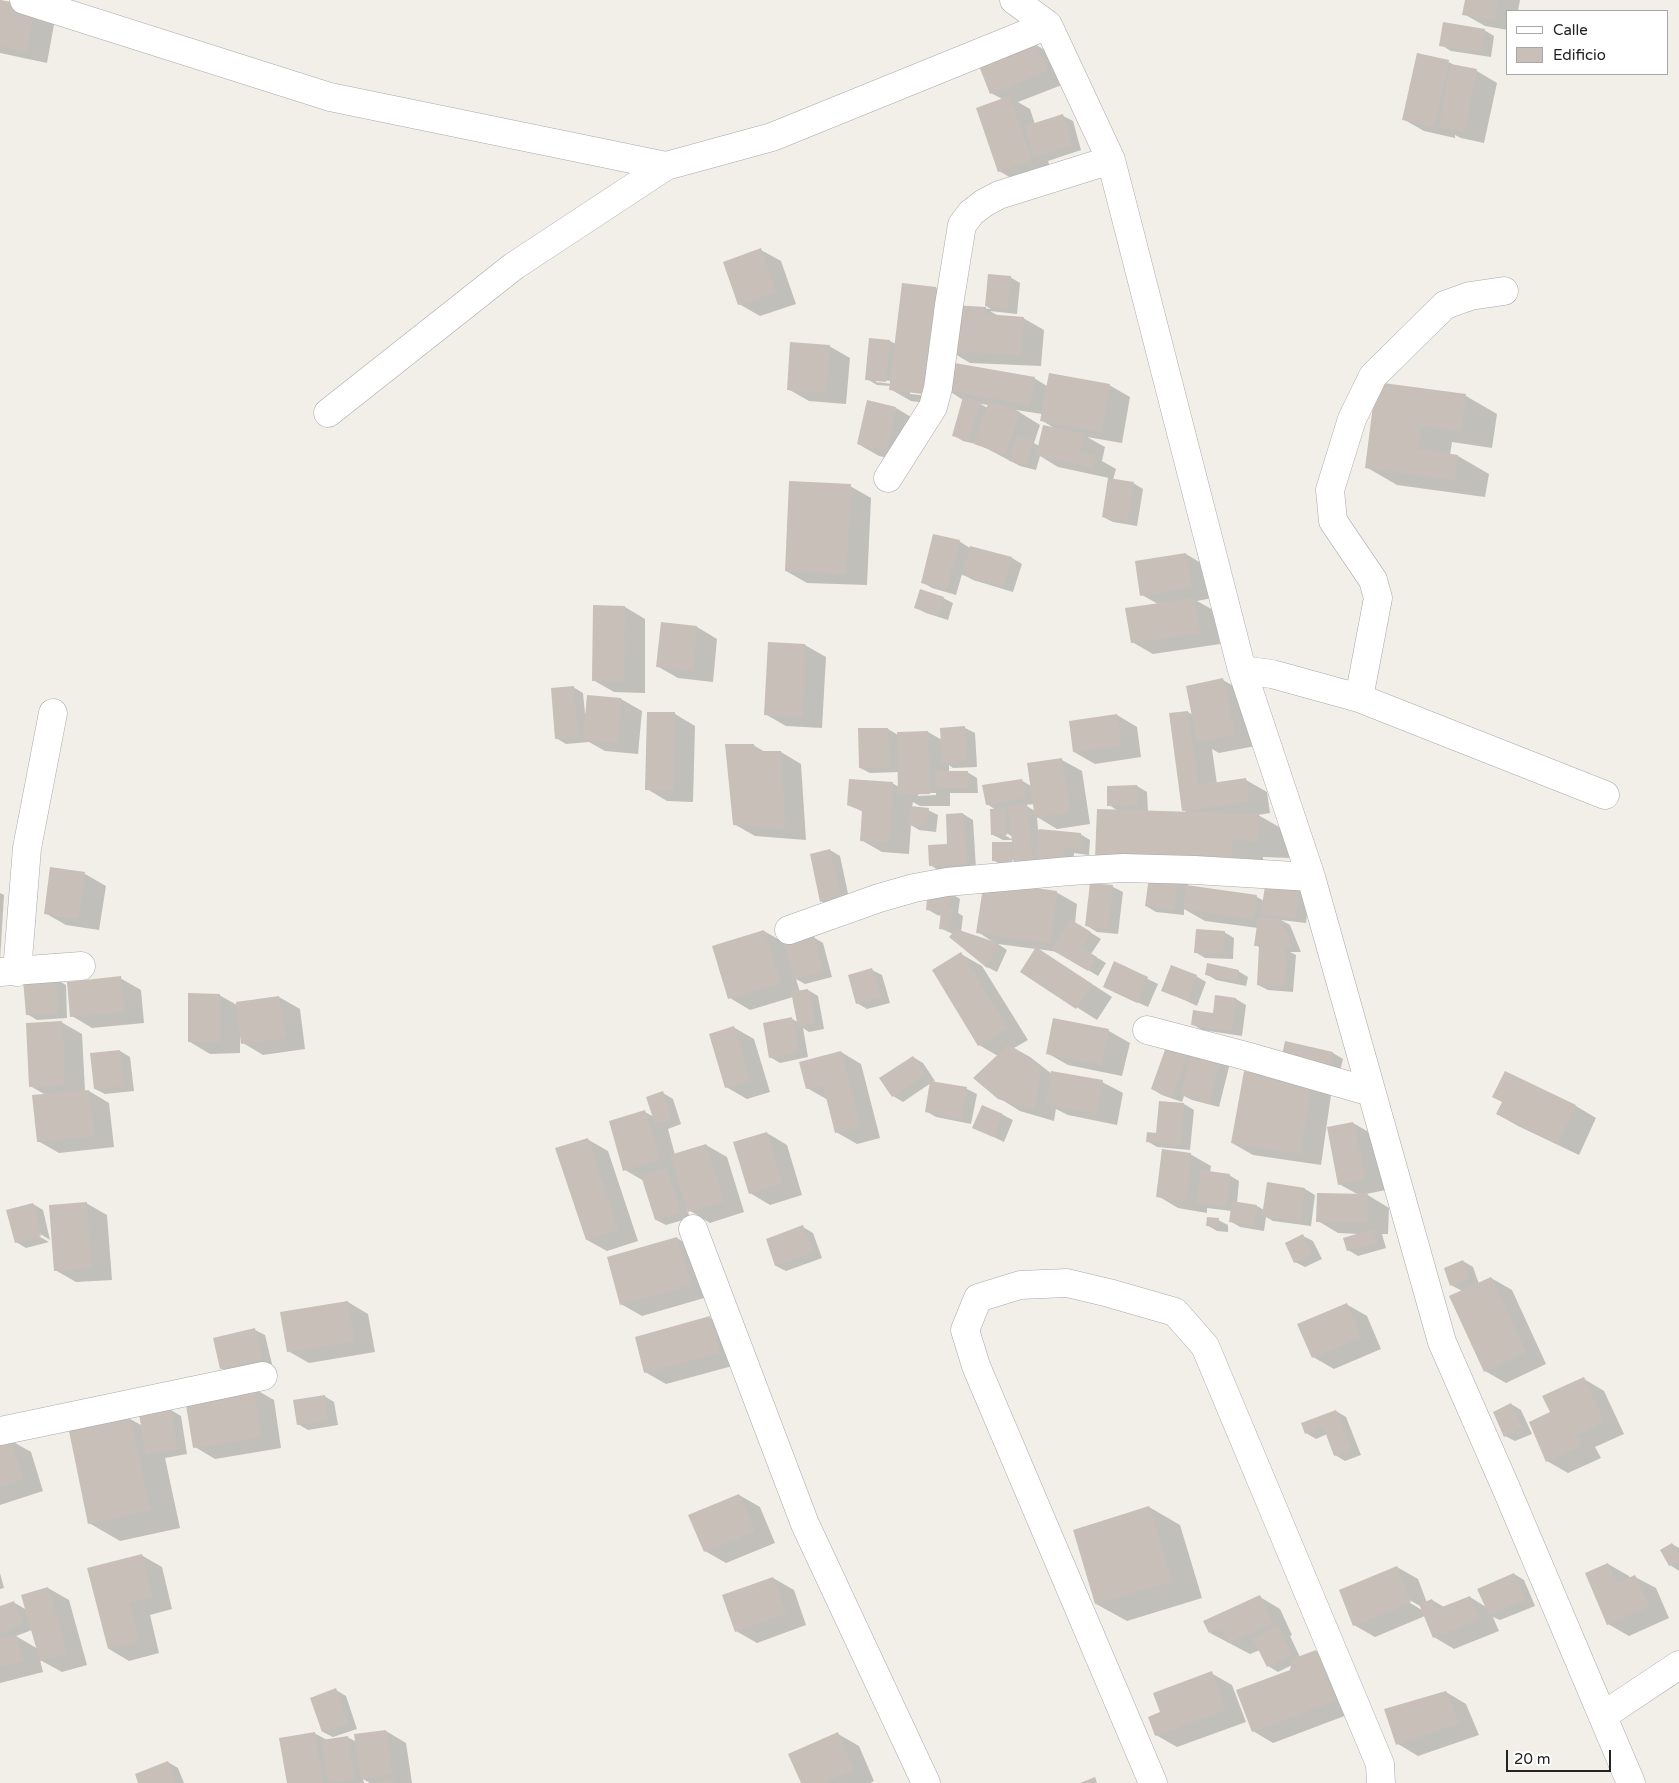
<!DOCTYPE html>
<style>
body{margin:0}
#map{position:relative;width:1679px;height:1783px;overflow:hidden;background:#f2efe9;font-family:"Varela Round",sans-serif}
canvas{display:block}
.legend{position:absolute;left:1506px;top:10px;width:162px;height:65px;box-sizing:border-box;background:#fff;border:1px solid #a7a7a7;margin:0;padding:6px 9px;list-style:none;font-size:15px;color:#222}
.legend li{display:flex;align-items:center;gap:10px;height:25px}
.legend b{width:25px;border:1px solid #a7a7a7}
.scale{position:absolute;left:1506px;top:1750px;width:105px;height:22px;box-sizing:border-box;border:2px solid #222;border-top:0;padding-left:6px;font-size:15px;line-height:18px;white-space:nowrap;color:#222;-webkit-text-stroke:4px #fff;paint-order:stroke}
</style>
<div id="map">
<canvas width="1679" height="1783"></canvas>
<ul class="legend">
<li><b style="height:6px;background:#fff"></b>Calle</li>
<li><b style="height:14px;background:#c7bfb8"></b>Edificio</li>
</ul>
<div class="scale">20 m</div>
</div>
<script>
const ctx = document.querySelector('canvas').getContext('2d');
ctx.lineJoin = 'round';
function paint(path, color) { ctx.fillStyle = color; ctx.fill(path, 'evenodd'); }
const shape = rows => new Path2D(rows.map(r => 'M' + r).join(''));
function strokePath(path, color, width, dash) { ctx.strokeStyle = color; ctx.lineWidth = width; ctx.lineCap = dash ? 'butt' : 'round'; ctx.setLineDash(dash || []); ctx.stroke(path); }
paint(shape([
 [0,0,55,19,47,63,0,53],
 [1466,0,1520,0,1518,11,1508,11,1508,30,1485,26,1464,14],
 [1484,30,1494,36,1491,57,1451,51,1441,45],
 [1036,45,1057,57,1067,83,1018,102,1030,109,1035,124,1063,116,1073,121,1081,150,1048,161,1052,172,1020,183,999,171,1002,99,991,93],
 [1449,62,1457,67,1477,71,1497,83,1484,143,1461,138,1455,135,1455,138,1424,131,1403,119],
 [761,250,781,261,796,304,760,316,739,304],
 [1010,277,1020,283,1017,314,990,311,1000,317,1023,318,1044,330,1041,366,970,363,950,351,949,363,1034,378,1047,386,1109,385,1130,397,1122,443,1087,437,1105,447,1102,461,1116,469,1113,480,1133,483,1143,489,1137,526,1113,522,1103,517,1109,478,1058,467,1040,456,1036,470,1020,466,980,445,963,441,953,435,963,400,946,389,944,405,911,401,890,389,890,386,877,385,867,379,871,339,890,341,896,344,903,284,936,288,957,300,956,306,991,309,986,306],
 [876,380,893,381,892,384,876,382],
 [910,391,930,393,929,396,910,394],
 [980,404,989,405,988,408],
 [1016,410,1042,414,1041,420,1054,428,1039,446,1034,443,1040,425],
 [829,346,850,358,846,404,809,401,788,389],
 [1377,384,1466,396,1497,414,1492,448,1452,442,1450,455,1458,456,1489,474,1485,497,1397,485,1366,467],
 [896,408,916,420,908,462,879,456,858,444],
 [850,486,871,498,867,585,807,583,786,571],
 [959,541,970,548,1012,558,1022,564,1013,592,973,580,962,574,956,595,932,588,922,582],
 [1186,554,1206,566,1212,598,1197,601,1215,611,1220,644,1153,654,1132,642,1158,604,1142,595],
 [943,598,953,603,948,620,926,613,916,608],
 [625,607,645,619,645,693,614,692,593,680],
 [697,627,717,639,713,682,678,678,657,666],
 [769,643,805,645,826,657,822,728,786,726,765,714],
 [1223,680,1244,692,1255,746,1219,753,1212,749,1217,784,1246,780,1267,792,1270,813,1258,815,1290,833,1289,858,1263,857,1262,879,1188,881,1188,887,1257,897,1264,901,1267,879,1310,889,1306,923,1281,920,1290,925,1301,952,1290,952,1296,955,1293,992,1268,990,1258,985,1260,948,1256,945,1258,928,1205,921,1184,909,1184,915,1156,912,1146,906,1150,876,1118,811,1109,805,1108,787,1137,786,1147,792,1148,812,1188,813,1183,810,1188,712,1193,715],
 [573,687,583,693,585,713,586,714,588,696,621,699,642,711,638,754,605,751,589,742,566,744,556,738],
 [675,714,695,726,693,802,667,801,647,789],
 [1117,715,1137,727,1141,757,1095,764,1074,752],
 [965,728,975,733,977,767,953,768,949,765,949,772,967,772,977,778,978,793,950,793,950,806,920,806,913,802,912,807,928,810,938,815,936,832,919,830,911,825,909,854,882,852,861,840,863,812,849,804,892,783,899,787,899,772,870,773,860,768,888,729,898,735,928,732,942,740],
 [918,793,936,793,936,795,918,796],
 [753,745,765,752,781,752,801,764,806,840,755,836,734,824],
 [1062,760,1082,771,1090,824,1057,829,1037,817,1038,830,1080,834,1090,840,1089,855,1074,853,1073,865,1048,862,1042,859,1043,869,1003,866,993,860,993,843,1013,843,1013,840,1003,840,993,835,996,810,987,804,1021,780,1031,786],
 [1034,804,1035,811,1025,805],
 [1002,830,1013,837,1013,840,1001,833],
 [1007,857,1016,862,1016,865,1006,859],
 [963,814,973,820,976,869,940,871,930,865,949,845],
 [830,850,840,856,850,903,831,907,821,901],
 [52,868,85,874,106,886,99,930,66,925,45,913],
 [1091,884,1113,887,1123,892,1118,934,1097,932,1087,926],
 [1056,892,1077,904,1075,923,1101,939,1091,954,1106,963,1098,976,1058,952,1038,949,1112,997,1097,1020,1021,972,1036,949,998,944,1007,950,997,972,987,967,953,934,940,928,942,916,937,915,927,909,950,893,960,899,958,913,963,916,961,932,993,942,978,932],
 [0,893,4,895,0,961],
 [764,931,785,943,813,937,823,943,832,977,805,984,796,979,800,992,808,990,818,996,824,1029,809,1032,803,1028,808,1057,780,1063,770,1057,792,1019,798,1022,793,997,750,1010,730,998],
 [1224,932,1234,938,1233,959,1205,958,1195,952],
 [961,954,982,966,1028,1040,1014,1048,1030,1057,1052,1074,1102,1082,1123,1093,1117,1125,1068,1115,1056,1109,1054,1121,1020,1111,999,1098,998,1056,979,1045],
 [1115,963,1158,984,1148,1007,1114,992],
 [872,970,882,975,890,1003,867,1009,857,1003],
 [1238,971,1248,977,1246,986,1216,980,1206,974],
 [1196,976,1206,982,1197,1006,1163,990],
 [120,978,141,990,144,1023,92,1028,72,1016],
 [56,979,66,985,67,1018,37,1020,27,1014],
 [219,995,237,1005,279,997,300,1009,305,1049,263,1055,243,1043,241,1036,240,1036,240,1053,210,1054,190,1042],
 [1216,996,1236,999,1246,1005,1242,1036,1202,1030,1192,1024,1214,1015],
 [1054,1019,1109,1031,1130,1043,1122,1076,1068,1065,1047,1053],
 [61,1022,82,1034,85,1091,89,1091,109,1103,114,1147,59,1153,38,1141,46,1095,30,1086],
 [733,1027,754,1039,770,1092,747,1099,726,1087],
 [1286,1043,1333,1053,1343,1059,1338,1079],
 [1168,1045,1230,1063,1219,1107,1192,1100,1184,1096,1182,1102,1162,1095,1152,1089],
 [120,1051,130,1057,134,1091,105,1094,95,1089],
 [841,1052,861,1064,880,1138,857,1144,836,1132,828,1100,807,1088],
 [913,1057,923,1063,935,1081,933,1082,967,1089,977,1094,971,1124,936,1117,926,1111,931,1083,903,1102,893,1096,881,1078],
 [1310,1083,1331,1095,1321,1165,1253,1155,1232,1143],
 [663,1093,673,1099,681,1124,668,1129,675,1155,706,1145,727,1157,744,1212,710,1223,687,1209,690,1218,666,1225,656,1220,644,1181,625,1170,645,1112,654,1117],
 [1184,1104,1194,1110,1190,1150,1157,1147,1147,1141,1158,1134],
 [1576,1106,1596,1118,1579,1155,1518,1126,1497,1114],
 [1003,1115,1013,1120,1004,1142,973,1127],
 [1353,1123,1374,1135,1386,1190,1366,1194,1389,1208,1388,1234,1382,1234,1386,1248,1358,1256,1348,1250,1359,1234,1338,1233,1318,1221,1359,1195,1339,1184],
 [767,1133,787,1145,802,1195,770,1205,750,1193],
 [587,1139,608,1151,638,1241,607,1251,587,1240],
 [1190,1154,1211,1166,1210,1173,1229,1175,1239,1181,1237,1203,1257,1206,1264,1210,1305,1189,1315,1195,1311,1226,1273,1221,1266,1217,1264,1231,1240,1227,1230,1221,1232,1211,1207,1208,1207,1213,1178,1208,1158,1196],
 [86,1203,107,1215,112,1280,76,1282,55,1270],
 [33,1204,43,1210,50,1240,37,1232,35,1234,49,1242,26,1248,16,1242],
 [1218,1220,1228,1225,1228,1232,1217,1231,1207,1225],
 [803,1227,813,1233,822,1258,786,1271,776,1266,767,1240],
 [1303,1236,1313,1241,1322,1259,1305,1267,1295,1262],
 [677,1238,697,1250,711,1296,642,1316,621,1304],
 [1463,1261,1473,1267,1479,1284,1491,1278,1512,1290,1546,1364,1506,1383,1485,1371,1462,1291,1451,1285],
 [348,1302,368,1314,375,1352,309,1363,288,1351],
 [1346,1304,1367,1316,1381,1349,1334,1369,1313,1357],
 [710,1318,731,1330,740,1364,666,1384,645,1372],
 [255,1330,265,1335,272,1364,231,1374,221,1368],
 [1584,1379,1604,1391,1624,1434,1595,1447,1601,1458,1568,1473,1547,1461,1552,1413],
 [253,1388,274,1400,281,1448,215,1459,195,1447],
 [324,1396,334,1402,338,1425,308,1430,298,1424],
 [1511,1404,1521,1410,1532,1434,1515,1441,1505,1436],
 [171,1410,181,1416,187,1454,165,1458,180,1528,120,1541,89,1523,130,1419,143,1426],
 [1336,1411,1346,1417,1361,1455,1345,1461,1335,1455,1327,1434,1316,1439,1306,1433],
 [10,1440,31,1452,43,1491,0,1505,0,1443],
 [739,1495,760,1507,775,1543,726,1563,705,1551],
 [1149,1507,1180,1525,1202,1598,1127,1621,1096,1604],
 [1672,1544,1679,1548,1679,1571,1670,1565],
 [141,1555,162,1567,172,1609,150,1615,159,1653,129,1661,109,1649],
 [1608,1564,1629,1576,1630,1579,1635,1577,1656,1588,1669,1618,1629,1636,1608,1624],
 [1397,1567,1418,1579,1427,1603,1432,1600,1444,1607,1470,1597,1486,1607,1514,1574,1524,1580,1535,1606,1500,1620,1493,1617,1499,1631,1454,1649,1434,1637,1425,1616,1375,1637,1354,1625],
 [1406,1598,1422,1607,1422,1610,1405,1600],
 [0,1573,4,1588,0,1589],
 [773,1578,794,1590,806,1625,757,1643,736,1631],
 [48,1588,69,1600,87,1665,62,1672,40,1660,43,1672,0,1683,0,1607,13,1602,27,1610],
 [32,1630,38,1649,16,1636],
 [1260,1597,1280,1609,1292,1635,1290,1636,1300,1657,1316,1651,1337,1663,1355,1712,1273,1743,1253,1731,1291,1671,1292,1665,1278,1672,1268,1666,1260,1650,1250,1654,1210,1633],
 [1211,1673,1232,1685,1246,1722,1177,1747,1156,1735,1162,1713],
 [336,1690,346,1696,357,1729,333,1737,323,1732],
 [1446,1692,1466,1704,1479,1735,1418,1756,1398,1744],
 [386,1731,406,1743,412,1783,370,1783,363,1779,364,1783,288,1783,314,1733,327,1740,347,1737,357,1742],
 [838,1734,859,1746,874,1781,870,1783,802,1783],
 [168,1762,178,1768,184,1783,139,1783]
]), '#0003');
paint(shape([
 [0,0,35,6,26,52,0,46],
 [1465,0,1498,0,1495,20,1462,15],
 [1443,22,1485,29,1481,52,1439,46],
 [1036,44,1047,71,990,94,979,66],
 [1417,53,1449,60,1434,127,1402,120],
 [1451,64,1477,69,1464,132,1439,127],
 [1009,96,1032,160,998,172,976,108],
 [1063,114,1072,145,1034,157,1025,126],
 [761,248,776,292,738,305,723,262],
 [988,274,1011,276,1007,309,985,306],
 [902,283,936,287,923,394,889,390],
 [952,305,986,307,986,314,1024,317,1021,355,949,351],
 [869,338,890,340,886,382,865,380],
 [790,342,830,345,825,393,787,390],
 [949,362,1035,377,1030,405,944,390],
 [1049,373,1110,384,1101,432,1040,421],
 [1376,382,1466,394,1461,431,1421,425,1417,449,1458,455,1455,480,1365,468],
 [963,397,980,402,969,441,952,436],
 [867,400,896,407,887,451,857,444],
 [989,401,1020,412,1005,455,974,444],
 [1043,425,1085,434,1080,452,1096,456,1093,468,1036,455],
 [1016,436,1033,441,1026,465,1009,461],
 [1108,478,1134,482,1127,522,1102,517],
 [789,481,851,484,846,574,785,571],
 [933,534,960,540,946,590,921,583],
 [970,546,1012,557,1003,587,962,575],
 [1186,553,1192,587,1140,596,1135,561],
 [920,589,944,597,938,615,914,608],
 [1194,598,1200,633,1131,643,1125,608],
 [593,605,625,606,624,681,592,681],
 [661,622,697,626,693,670,656,667],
 [768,642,805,644,802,717,764,715],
 [1223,678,1235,734,1197,742,1186,686],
 [574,686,578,737,555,739,551,688],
 [587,695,621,698,617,743,583,740],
 [1188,711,1198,785,1246,778,1249,802,1182,811,1169,713],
 [647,712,675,712,673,791,645,790],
 [1117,714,1121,745,1073,752,1069,721],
 [965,726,967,761,942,763,940,728],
 [858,728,888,728,890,767,859,768],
 [928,731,930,794,898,795,897,732],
 [725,744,754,744,755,751,781,751,785,829,733,825],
 [1062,758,1070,812,1035,818,1027,763],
 [936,771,968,771,968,788,937,788],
 [849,779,893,782,889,843,860,841,862,811,847,805],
 [1022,779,1025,798,986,805,982,785],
 [1137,785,1138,805,1107,806,1107,786],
 [1027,804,1033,863,1015,866,1012,843,1012,862,992,861,992,842,1012,842,1008,806],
 [910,806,929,808,926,827,908,825],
 [1006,808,1007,835,991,835,990,809],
 [1097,809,1259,814,1258,841,1232,840,1231,862,1095,858],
 [963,813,967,864,929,866,928,845,947,844,946,814],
 [1039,829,1081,833,1080,850,1064,848,1063,860,1036,857],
 [830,849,841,897,820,902,810,854],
 [50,867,85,872,78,919,44,914],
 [1150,870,1179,874,1174,910,1145,906],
 [1266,878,1300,882,1296,918,1261,914],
 [984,881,1057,891,1050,943,976,933],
 [1090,883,1113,885,1108,929,1085,926],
 [1186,885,1257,895,1254,919,1183,909],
 [928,888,950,892,948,908,953,909,950,930,939,929,941,912,926,910],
 [1258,918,1280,918,1292,947,1265,946,1286,948,1284,987,1257,985,1259,946,1254,946],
 [1070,919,1091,932,1082,948,1097,957,1088,971,1052,950],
 [956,929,998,943,987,968,949,937],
 [1196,929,1225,931,1223,954,1194,953],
 [764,930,781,983,728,999,712,946],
 [814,936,823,972,794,979,784,943],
 [1036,947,1092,984,1076,1009,1020,972],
 [961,952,1008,1028,978,1046,932,970],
 [1114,961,1148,977,1137,1003,1103,987],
 [1207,963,1239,970,1236,981,1205,975],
 [1171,965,1197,975,1187,1001,1161,991],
 [872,968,881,997,856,1004,848,975],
 [121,976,124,1012,70,1017,67,982],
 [56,978,58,1013,26,1015,23,980],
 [808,989,815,1023,798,1027,791,992],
 [188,993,220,994,219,1042,188,1042],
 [1215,995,1236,998,1232,1031,1191,1025,1193,1010,1213,1013],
 [279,996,285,1038,241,1044,236,1002],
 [792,1017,799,1052,769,1058,763,1023],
 [1053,1018,1109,1029,1101,1065,1046,1054],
 [62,1021,65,1085,29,1087,26,1023],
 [734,1026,750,1080,725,1088,709,1034],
 [1285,1041,1333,1052,1328,1074,1280,1064],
 [1009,1044,1041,1068,1034,1110,998,1099,973,1078],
 [1167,1044,1188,1051,1172,1097,1151,1089],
 [1193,1049,1221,1056,1209,1103,1181,1095],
 [120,1050,124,1086,94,1089,90,1053],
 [841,1051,860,1126,835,1133,823,1085,806,1089,799,1062],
 [913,1056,925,1075,892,1097,879,1078],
 [1051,1071,1103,1080,1096,1114,1046,1104],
 [1244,1071,1311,1082,1301,1154,1231,1143],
 [1505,1071,1576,1105,1558,1144,1496,1114,1502,1102,1492,1097],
 [930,1081,967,1087,961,1119,925,1112],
 [89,1090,94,1136,37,1142,32,1095],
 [663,1091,672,1119,655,1124,646,1097],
 [1159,1101,1184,1103,1181,1145,1146,1142,1147,1132,1156,1133],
 [982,1105,1003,1114,993,1137,972,1128],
 [645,1110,660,1159,623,1171,609,1121],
 [1353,1122,1366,1178,1338,1185,1327,1127],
 [767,1132,782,1183,749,1194,733,1142],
 [588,1138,618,1229,586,1240,555,1148],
 [706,1144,724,1201,688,1212,670,1155],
 [1162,1149,1191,1153,1186,1202,1156,1197],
 [667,1168,680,1213,655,1220,641,1176],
 [1201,1170,1230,1174,1226,1206,1197,1203],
 [1267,1182,1305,1188,1301,1221,1262,1216],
 [1317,1193,1368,1194,1368,1223,1316,1222],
 [1232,1201,1257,1205,1254,1226,1229,1222],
 [87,1202,91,1268,54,1271,49,1205],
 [33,1203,41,1236,15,1243,6,1210],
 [1207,1217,1219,1218,1218,1227,1206,1226],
 [803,1225,813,1252,775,1266,766,1239],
 [1373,1229,1377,1243,1347,1251,1343,1238],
 [1303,1234,1312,1254,1294,1263,1285,1243],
 [677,1237,691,1285,620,1305,607,1257],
 [1463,1260,1469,1278,1450,1286,1444,1268],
 [1491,1277,1526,1352,1484,1372,1449,1296],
 [348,1301,354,1341,287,1352,280,1312],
 [1347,1303,1361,1337,1312,1358,1297,1324],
 [710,1316,720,1353,644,1373,635,1337],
 [255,1328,262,1359,220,1369,213,1338],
 [1584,1377,1604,1422,1575,1435,1581,1446,1546,1462,1529,1422,1550,1412,1542,1396],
 [254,1387,261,1437,193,1448,185,1399],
 [325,1395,328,1420,297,1425,293,1400],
 [1511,1403,1522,1428,1504,1437,1493,1412],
 [171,1409,177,1449,146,1454,139,1414],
 [1336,1410,1351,1449,1334,1456,1323,1426,1305,1434,1301,1423],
 [130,1418,150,1510,88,1524,69,1431],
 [10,1439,23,1479,0,1487,0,1442],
 [739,1494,755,1531,704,1552,688,1515],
 [1149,1506,1172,1581,1095,1604,1073,1530],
 [1672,1543,1679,1555,1679,1561,1669,1566,1660,1550],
 [142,1554,152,1597,129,1603,139,1641,108,1649,87,1568],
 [1608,1563,1617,1583,1635,1575,1649,1606,1607,1625,1585,1573],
 [1397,1566,1411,1602,1353,1626,1339,1590],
 [1514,1573,1525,1600,1489,1615,1477,1589],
 [773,1577,786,1613,735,1632,722,1595],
 [48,1587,67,1653,40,1661,21,1595],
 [1260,1595,1272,1623,1228,1643,1221,1628,1209,1633,1203,1621],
 [1470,1596,1479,1619,1433,1638,1419,1604,1432,1599,1437,1609],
 [14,1601,23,1624,0,1633,0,1606],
 [1278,1626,1292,1655,1267,1667,1253,1639],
 [16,1635,23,1661,0,1666,0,1639],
 [1316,1650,1335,1701,1252,1732,1236,1690,1290,1670,1292,1659],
 [1212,1671,1225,1710,1155,1736,1148,1717,1160,1712,1153,1693],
 [336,1688,348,1724,322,1732,310,1698],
 [1446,1691,1459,1723,1396,1745,1384,1709],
 [386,1730,392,1774,361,1779,354,1734],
 [315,1732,323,1783,287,1783,279,1738],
 [838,1732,854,1769,822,1783,801,1783,788,1754],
 [348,1736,354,1779,329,1783,322,1740],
 [168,1761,176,1783,138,1783,135,1774],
 [1095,1777,1097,1783,1080,1783],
 [393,1779,394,1783,376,1783,376,1782]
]), '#c7bfb8');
const minor = shape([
 [24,0,330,97,666,166],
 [1014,0,1048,25,1111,160,1242,670,1311,877,1442,1342,1506,1488,1631,1783],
 [328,413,514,266,666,166,772,137,1048,25],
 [888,478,933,407,938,388,949,305,962,225,971,213,984,203,999,195,1111,160],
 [1242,670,1272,674,1359,698,1605,795],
 [1359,698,1378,598,1373,580,1333,521,1330,490,1352,419,1373,376,1445,305,1470,296,1504,291],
 [789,930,879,898,914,888,947,882,1070,871,1123,868,1195,870,1311,877],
 [0,972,81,966],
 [17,972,27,848,53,713],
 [1147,1030,1246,1056,1371,1092],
 [693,1229,805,1524,926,1783],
 [0,1431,263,1376],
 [1604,1715,1679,1665],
 [1153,1783,976,1366,965,1330,978,1298,1020,1285,1067,1283,1109,1293,1175,1312,1205,1346,1380,1764,1381,1783]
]);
strokePath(minor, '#a9a9a9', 29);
strokePath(minor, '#fff', 28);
</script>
